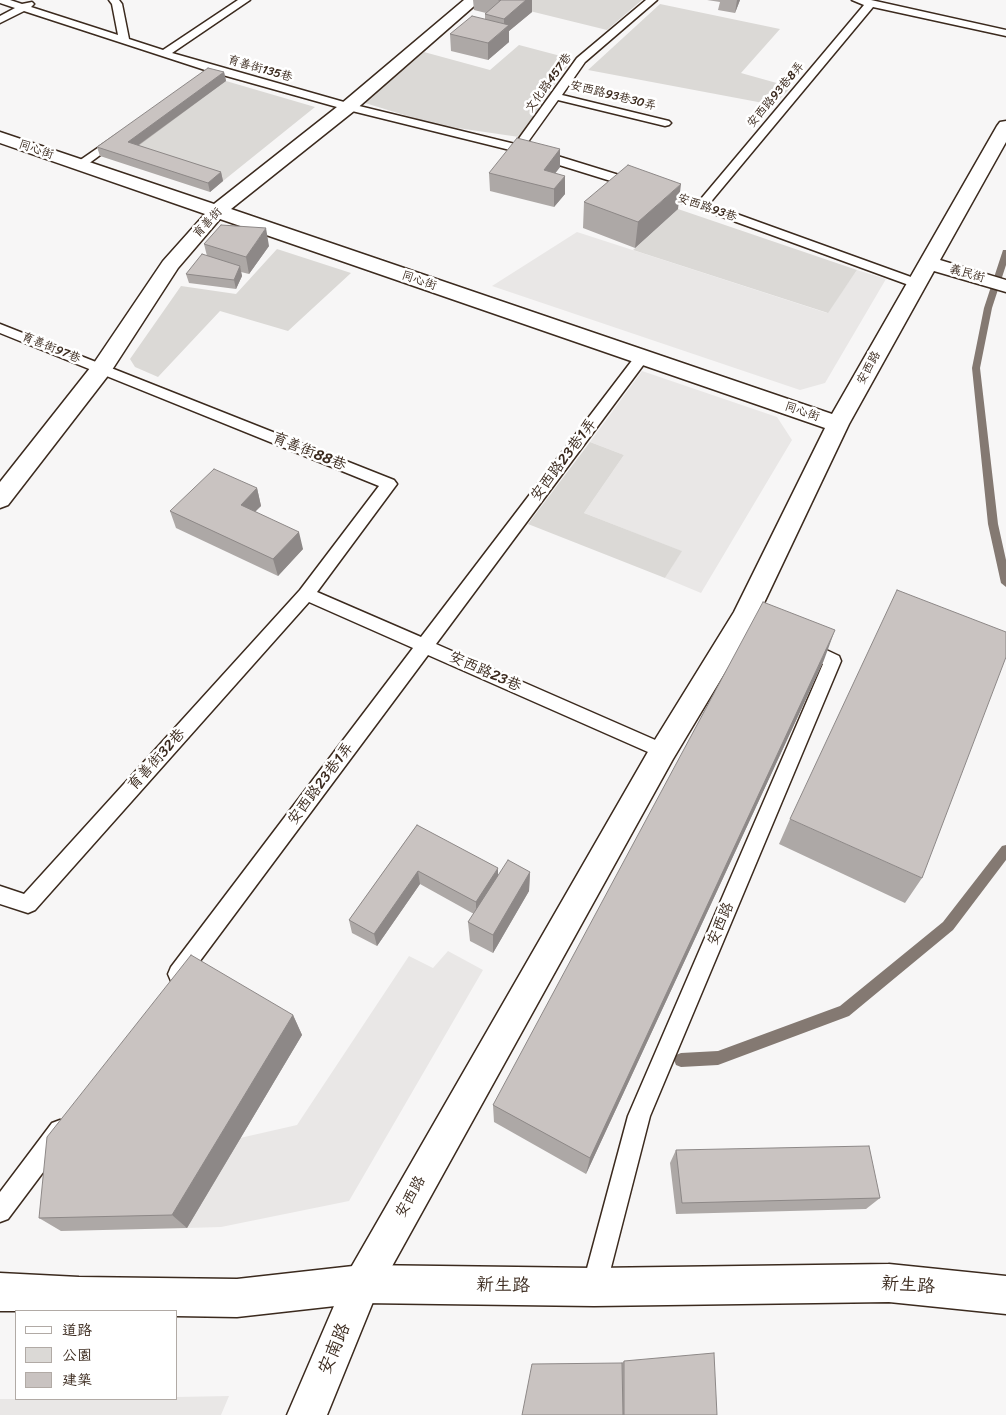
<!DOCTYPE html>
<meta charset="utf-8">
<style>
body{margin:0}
#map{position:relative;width:1006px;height:1415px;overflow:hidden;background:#f7f6f6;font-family:Sriracha,"LXGW WenKai TC",sans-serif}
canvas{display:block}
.legend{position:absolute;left:15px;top:1310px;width:162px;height:90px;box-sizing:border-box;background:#fff;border:1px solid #b1aaa5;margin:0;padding:6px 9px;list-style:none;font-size:15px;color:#3b2a1e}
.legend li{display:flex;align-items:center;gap:10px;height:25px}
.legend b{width:25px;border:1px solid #b1aaa5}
</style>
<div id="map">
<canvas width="1006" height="1415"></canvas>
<ul class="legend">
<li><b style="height:6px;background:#fff"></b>道路</li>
<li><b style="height:14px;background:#dbd9d6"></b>公園</li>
<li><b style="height:14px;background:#c9c3c1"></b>建築</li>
</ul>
</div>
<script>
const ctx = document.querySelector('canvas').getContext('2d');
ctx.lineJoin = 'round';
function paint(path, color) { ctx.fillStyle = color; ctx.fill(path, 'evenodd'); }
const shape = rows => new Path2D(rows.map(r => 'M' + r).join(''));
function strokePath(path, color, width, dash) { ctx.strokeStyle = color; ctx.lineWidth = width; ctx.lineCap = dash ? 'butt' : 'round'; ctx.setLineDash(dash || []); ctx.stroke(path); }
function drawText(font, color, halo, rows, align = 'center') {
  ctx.font = font + ' Sriracha,"LXGW WenKai TC",sans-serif'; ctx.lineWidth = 5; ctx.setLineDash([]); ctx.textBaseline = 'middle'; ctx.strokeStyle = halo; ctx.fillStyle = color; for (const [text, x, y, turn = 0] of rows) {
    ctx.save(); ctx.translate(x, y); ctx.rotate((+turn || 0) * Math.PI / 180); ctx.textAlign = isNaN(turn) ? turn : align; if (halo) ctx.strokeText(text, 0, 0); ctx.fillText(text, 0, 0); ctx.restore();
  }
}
paint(shape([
 [577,232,827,313,857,270,886,279,825,383,800,390,492,286],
 [642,371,777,417,792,440,701,593,665,578,681,551,584,513,624,455,590,442],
 [448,951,483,970,349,1201,221,1227,187,1228,240,1138,297,1125,409,956,433,968],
 [229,1396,221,1415,0,1415,0,1399,176,1399,176,1397]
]), '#e9e7e6');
paint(shape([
 [485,0,642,0,607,30],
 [660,4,780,29,741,73,791,87,774,105,588,70],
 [519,45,572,59,519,137,437,125,365,103,424,52,490,70],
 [226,81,315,107,223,181,130,151],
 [678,209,857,270,828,313,633,250],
 [277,249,351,273,288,331,220,311,158,377,135,367,130,359,181,286,236,294],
 [590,442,624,455,584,513,682,551,665,578,528,524]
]), '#dbd9d6');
paint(shape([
 [1003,250,1006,250,1006,265,992,308,980,368,998,524,1006,560,1006,587,1001,583,988,524,972,368,984,308,1003,250],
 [1006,845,1006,860,953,930,849,1016,718,1065,681,1067,676,1065,674,1060,676,1055,681,1053,718,1051,840,1006,943,922,1002,846,1006,845]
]), '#847972');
const service = shape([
 [0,0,10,0,22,4,32,2,34,4,31,7,118,35,112,4,109,0,119,0,122,4,129,39,163,50,238,0,250,0,172,53,351,104,515,144,577,58,646,0,657,0,585,62,562,95,669,121,671,123,669,125,665,126,558,100,525,146,700,200,864,5,852,0,871,0,1006,30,1006,36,873,7,709,204,922,281,923,284,922,287,917,288,698,208,514,151,344,109,205,70,24,11,0,23,0,16,15,8,0,3,0,0],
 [118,134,124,137,122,139,84,167,76,167,74,165,76,163,118,134],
 [0,324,394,480,397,484,394,488,317,592,421,637,637,354,647,354,649,357,647,360,436,644,669,746,672,751,669,756,663,759,657,756,428,655,185,981,178,984,171,981,168,974,171,967,413,648,309,602,35,910,28,913,0,904,0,886,24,894,300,590,379,486,0,333,0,324],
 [803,639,839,656,841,661,650,1116,606,1287,602,1295,594,1299,586,1295,582,1287,628,1116,823,664,797,651,795,646,797,641,803,639],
 [60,1120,68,1123,71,1131,68,1139,8,1219,0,1222,0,1192,52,1123,60,1120]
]);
const minor = shape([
 [464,0,481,0,354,111,231,209,832,414,997,126,1000,122,1006,121,1006,142,940,260,1006,280,1006,292,934,271,849,424,754,624,673,759,375,1297,327,1415,287,1415,349,1271,653,743,734,612,825,428,220,219,178,268,110,373,8,505,0,508,0,482,94,363,163,261,205,214,0,143,0,132,214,204,342,103,464,0]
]);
const secondary = shape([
 [889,1264,1006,1276,1006,1314,889,1302,594,1306,362,1303,237,1317,176,1316,176,1311,0,1311,0,1273,79,1277,237,1279,362,1265,594,1268,889,1264]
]);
strokePath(service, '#3b2a1e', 3);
strokePath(minor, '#3b2a1e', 3);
strokePath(secondary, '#3b2a1e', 3);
paint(service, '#fff');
paint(minor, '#fff');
paint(secondary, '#fff');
paint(shape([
 [473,0,532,0,532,12,509,31,509,42,488,60,451,51,450,34,485,19,485,14,486,13,474,10],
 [707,0,740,0,735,13,718,10,720,2],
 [224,72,226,81,138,146,221,172,223,181,210,192,100,156,97,147],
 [560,149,560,167,555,173,565,194,554,207,490,191,489,173],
 [584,202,678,209,635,248,583,228],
 [204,244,269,246,249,274,241,272,242,276,236,289,189,283,186,274,207,256],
 [257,488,261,506,255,511,303,549,278,576,176,528,170,511],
 [824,660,586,1174,494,1122,493,1105],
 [790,819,922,878,905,903,779,844],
 [417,825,498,876,530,872,529,891,493,953,470,941,468,922,474,914,420,884,377,946,352,933,349,920],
 [293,1015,302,1035,187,1228,61,1231,39,1218],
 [676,1150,880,1198,866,1209,676,1214,670,1163],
 [624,1361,717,1415,522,1415,622,1363]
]), '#ada8a6');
paint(shape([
 [526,0,532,0,532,12,509,31,509,42,488,60,488,43,504,30,504,19],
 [737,0,740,0,735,13],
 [224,72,226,81,130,151,128,142],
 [560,149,560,167,545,187,544,170],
 [221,172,223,181,210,192,208,183],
 [565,176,565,194,554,207,554,189],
 [681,184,678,209,635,248,638,222],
 [266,228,269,246,249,274,246,257],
 [240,266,242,276,236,289,234,280],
 [257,488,261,506,245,522,241,505],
 [299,532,303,549,278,576,273,559],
 [835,630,824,660,586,1174,590,1158],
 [498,868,498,882,476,915,476,902],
 [418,871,420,884,377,946,374,934],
 [530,872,529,891,493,953,493,935],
 [293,1015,302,1035,187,1228,172,1215]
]), '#8d8887');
const building = shape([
 [499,0,526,0,504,19,485,14,501,0,499,0],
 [472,16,509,25,488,43,450,34,472,16],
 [208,68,224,72,128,142,221,172,208,183,97,147,208,68],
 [517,138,560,149,544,170,565,176,554,189,489,173,517,138],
 [628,165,681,184,638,222,584,202,628,165],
 [221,225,266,228,246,257,204,244,221,225],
 [202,254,240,266,234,280,186,274,202,254],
 [214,469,257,488,241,505,299,532,273,559,170,511,214,469],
 [897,590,1006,632,1006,657,922,878,790,819,897,590],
 [763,602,835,630,590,1158,493,1105,763,602],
 [417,825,498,868,476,902,418,871,374,934,349,920,417,825],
 [508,860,530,872,493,935,468,922,508,860],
 [191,955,293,1015,172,1215,39,1218,47,1137,191,955],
 [869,1146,880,1198,682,1203,676,1150,869,1146],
 [714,1353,717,1415,624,1415,624,1361,714,1353],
 [622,1363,623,1415,522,1415,532,1364,622,1363]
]);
paint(building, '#c9c3c1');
strokePath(building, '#8d8887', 1);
drawText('12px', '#3b2a1e', '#fff', [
 ["育善街135巷",260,69,16],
 ["文化路457巷",549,83,-54],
 ["安西路93巷8弄",776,95,-50],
 ["安西路93巷30弄",613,96,14],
 ["同心街",36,150,19],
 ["安西路93巷",707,208,19],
 ["育善街",208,223,-47],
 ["義民街",967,274,16],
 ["同心街",419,281,19],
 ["育善街97巷",51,348,22],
 ["安西路",869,368,-61],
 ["同心街",802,412,19]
]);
drawText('15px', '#3b2a1e', '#fff', [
 ["育善街88巷",309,452,22],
 ["安西路23巷1弄",564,460,-53],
 ["安西路23巷",485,672,24],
 ["育善街32巷",157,760,-48],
 ["安西路23巷1弄",321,784,-53],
 ["安西路",721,924,-67],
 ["安西路",411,1197,-61]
]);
drawText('18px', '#3b2a1e', '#fff', [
 ["新生路",503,1286,1],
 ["新生路",908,1286,4],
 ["安南路",335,1349,-67]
]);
</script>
